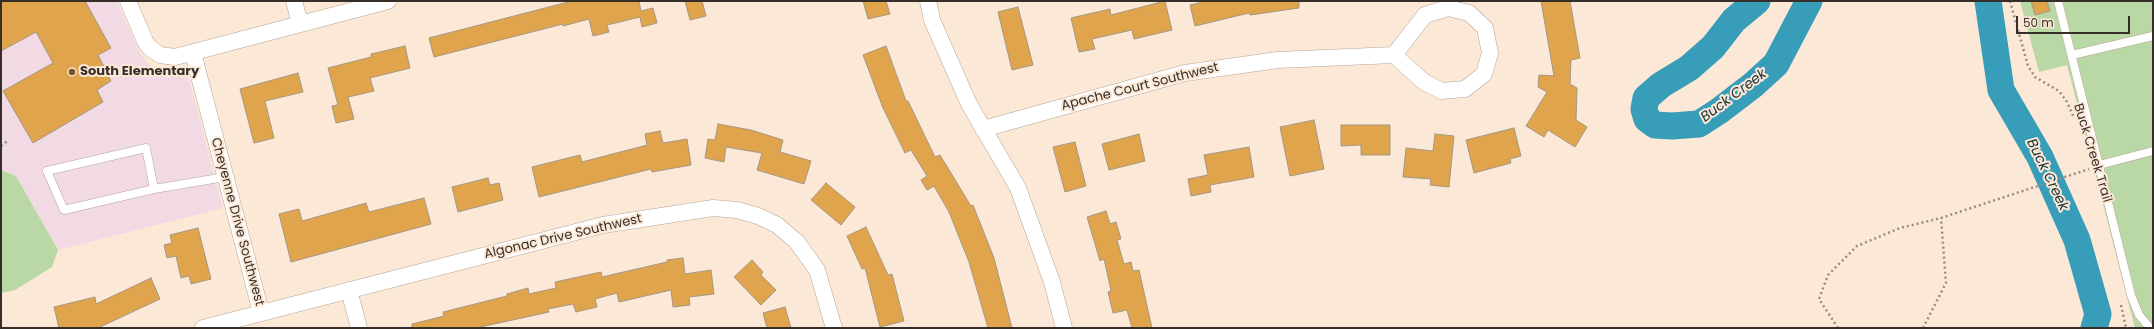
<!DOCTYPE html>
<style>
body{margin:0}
#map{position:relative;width:2154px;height:329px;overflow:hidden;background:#fbe8d7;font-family:Poppins,sans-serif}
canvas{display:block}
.frame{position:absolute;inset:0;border:2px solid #362e28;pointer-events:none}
.scale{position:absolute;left:2016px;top:16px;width:114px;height:18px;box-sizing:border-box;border:2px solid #362e28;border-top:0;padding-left:5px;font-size:12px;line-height:14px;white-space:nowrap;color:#362e28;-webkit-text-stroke:3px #fbe8d7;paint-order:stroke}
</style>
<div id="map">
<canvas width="2154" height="329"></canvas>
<div class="frame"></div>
<div class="scale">50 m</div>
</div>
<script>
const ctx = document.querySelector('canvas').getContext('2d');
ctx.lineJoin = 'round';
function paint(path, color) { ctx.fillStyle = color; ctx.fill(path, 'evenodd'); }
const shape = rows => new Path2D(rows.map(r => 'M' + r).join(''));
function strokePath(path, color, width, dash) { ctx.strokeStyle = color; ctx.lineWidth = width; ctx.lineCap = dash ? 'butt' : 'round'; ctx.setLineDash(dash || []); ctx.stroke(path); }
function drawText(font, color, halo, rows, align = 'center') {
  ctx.font = font + ' Poppins,sans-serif'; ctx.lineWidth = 4; ctx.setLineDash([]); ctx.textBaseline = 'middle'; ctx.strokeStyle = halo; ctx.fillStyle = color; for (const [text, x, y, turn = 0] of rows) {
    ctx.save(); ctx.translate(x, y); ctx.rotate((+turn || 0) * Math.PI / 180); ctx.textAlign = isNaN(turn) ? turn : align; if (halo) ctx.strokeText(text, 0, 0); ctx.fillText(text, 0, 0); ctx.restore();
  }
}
paint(shape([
 [1,1,117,1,141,55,150,66,189,78,223,208,58,250,16,176,1,170]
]), '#f2dae4');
paint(shape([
 [2020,1,2153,1,2153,328,2135,328,2067,65,2039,72],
 [1,170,16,176,58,250,52,267,15,290,1,293]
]), '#bad8a5');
strokePath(shape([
 [1757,1,1734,20,1713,47,1689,68,1661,85,1646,98,1644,109,1647,119,1655,125,1672,126,1699,124,1719,111,1753,85,1776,64,1809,1],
 [1988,1,2001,90,2040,157,2077,240,2098,314,2094,328]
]), '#379db8', 27);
const building = shape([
 [1,1,85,1,111,48,98,55,111,81,97,90,103,102,33,143,3,91,53,63,36,32,1,51,1,1],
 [572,1,639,1,641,11,653,8,657,23,642,27,640,17,607,25,609,32,593,36,589,19,563,26,563,24,434,57,429,38,572,1],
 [685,1,702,1,706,16,690,20,685,1],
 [863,1,886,1,890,14,868,19,863,1],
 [1165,1,1172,30,1134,39,1132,30,1092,39,1095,49,1079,52,1071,18,1110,9,1111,15,1165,1],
 [1199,1,1299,1,1299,8,1250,15,1249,13,1195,26,1190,5,1199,3,1199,1],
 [1541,1,1570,1,1580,58,1571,60,1570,84,1577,88,1576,120,1587,127,1575,147,1548,130,1544,137,1526,126,1547,92,1538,87,1539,75,1554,76,1541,1],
 [2031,1,2047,1,2050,11,2035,15,2031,1],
 [1018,7,1033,65,1012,70,998,12,1018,7],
 [405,46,410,68,370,78,374,91,348,97,354,119,336,123,332,106,338,105,328,68,371,57,371,54,405,46],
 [886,46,906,101,908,101,935,157,940,155,971,206,973,205,994,258,1012,328,988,328,969,262,949,212,934,186,927,190,921,180,927,176,911,150,905,153,883,108,863,55,886,46],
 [298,73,303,92,265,101,274,138,254,143,240,89,298,73],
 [1314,120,1324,169,1290,176,1280,127,1314,120],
 [718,124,751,130,783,140,780,152,811,161,804,184,757,170,762,153,726,147,724,162,705,158,708,139,715,140,718,124],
 [1341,125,1390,125,1390,155,1361,155,1361,145,1341,146,1341,125],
 [1514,128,1521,156,1510,159,1511,163,1474,173,1466,140,1514,128],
 [660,131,663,143,687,139,691,165,652,172,651,169,539,197,532,167,580,155,582,162,647,145,645,134,660,131],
 [1139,134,1145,161,1109,170,1102,144,1139,134],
 [1435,134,1454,136,1449,187,1430,185,1431,179,1403,177,1406,148,1433,151,1435,134],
 [1075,142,1086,186,1065,192,1053,147,1075,142],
 [1249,147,1254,177,1210,185,1211,192,1191,196,1188,179,1208,175,1204,155,1249,147],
 [488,178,490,185,499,183,503,200,458,212,452,187,488,178],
 [826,183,855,207,841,225,811,200,826,183],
 [424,198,431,224,291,262,279,214,299,209,302,221,366,203,369,212,424,198],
 [1106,211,1110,224,1116,222,1121,239,1117,240,1124,264,1131,262,1133,271,1139,270,1152,328,1132,328,1127,310,1113,313,1108,292,1111,291,1104,259,1100,261,1087,217,1106,211],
 [866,227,888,275,892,274,904,321,880,327,865,268,862,269,847,236,866,227],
 [198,228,211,279,191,284,189,276,181,278,176,256,167,258,164,245,172,243,170,235,198,228],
 [683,258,685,274,711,270,714,294,689,297,690,305,673,307,671,290,619,302,617,293,595,299,597,307,576,312,573,304,548,309,549,312,476,328,412,328,412,324,444,316,443,312,507,296,507,294,528,288,529,294,556,288,555,282,601,272,602,277,667,262,667,260,683,258],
 [752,260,763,272,761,275,776,290,761,305,734,277,752,260],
 [151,278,160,299,98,328,59,328,54,307,95,297,96,304,151,278],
 [785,307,791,328,767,328,763,313,785,307]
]);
paint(building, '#dfa44c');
strokePath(building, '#a59785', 1);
const service = shape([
 [2058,1,2131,295,2139,315,2150,328],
 [2072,55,2153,36],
 [2099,165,2153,151],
 [154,189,146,148,47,171,64,210,154,189,225,177]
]);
const minor = shape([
 [128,1,145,41,149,47,160,55,175,57,388,1],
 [294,1,300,24],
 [928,1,932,20,969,104,1018,188,1052,282,1064,328],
 [193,53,261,312],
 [983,129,1185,73,1278,60,1394,55,1424,82,1442,91,1465,89,1484,74,1490,53,1485,28,1469,13,1448,8,1425,15,1394,55],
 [349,290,359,328],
 [203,328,603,225,713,208,737,210,758,216,777,225,797,242,817,270,834,328]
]);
strokePath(service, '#b7a595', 9);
strokePath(minor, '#b7a595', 17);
strokePath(shape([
 [2010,1,2028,66,2035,77,2059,91,2067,102,2074,118],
 [1,146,9,140],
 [2121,305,2126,328],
 [1838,328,1819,299,1828,275,1857,246,1900,228,1941,218,2089,169],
 [1923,328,1946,283,1941,218]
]), '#998b80', 2.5, [2, 3]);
strokePath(service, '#fff', 8);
strokePath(minor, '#fff', 16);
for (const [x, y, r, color] of [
 [72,72,4,"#6e5827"]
]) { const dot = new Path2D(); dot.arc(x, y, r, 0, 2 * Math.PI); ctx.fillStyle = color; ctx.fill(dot); strokePath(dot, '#fbe8d7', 1.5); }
drawText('bold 13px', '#362e28', '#fbe8d7', [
 ["South Elementary",80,72]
], 'left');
drawText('13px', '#362e28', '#fbe8d7', [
 ["Apache Court Southwest",1140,87,-14],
 ["Buck Creek Trail",2092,153,73],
 ["Cheyenne Drive Southwest",237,222,75],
 ["Algonac Drive Southwest",563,237,-13]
]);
drawText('italic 14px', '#1a3137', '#fbe8d7', [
 ["Buck Creek",1734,96,-37],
 ["Buck Creek",2047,175,64]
]);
</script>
